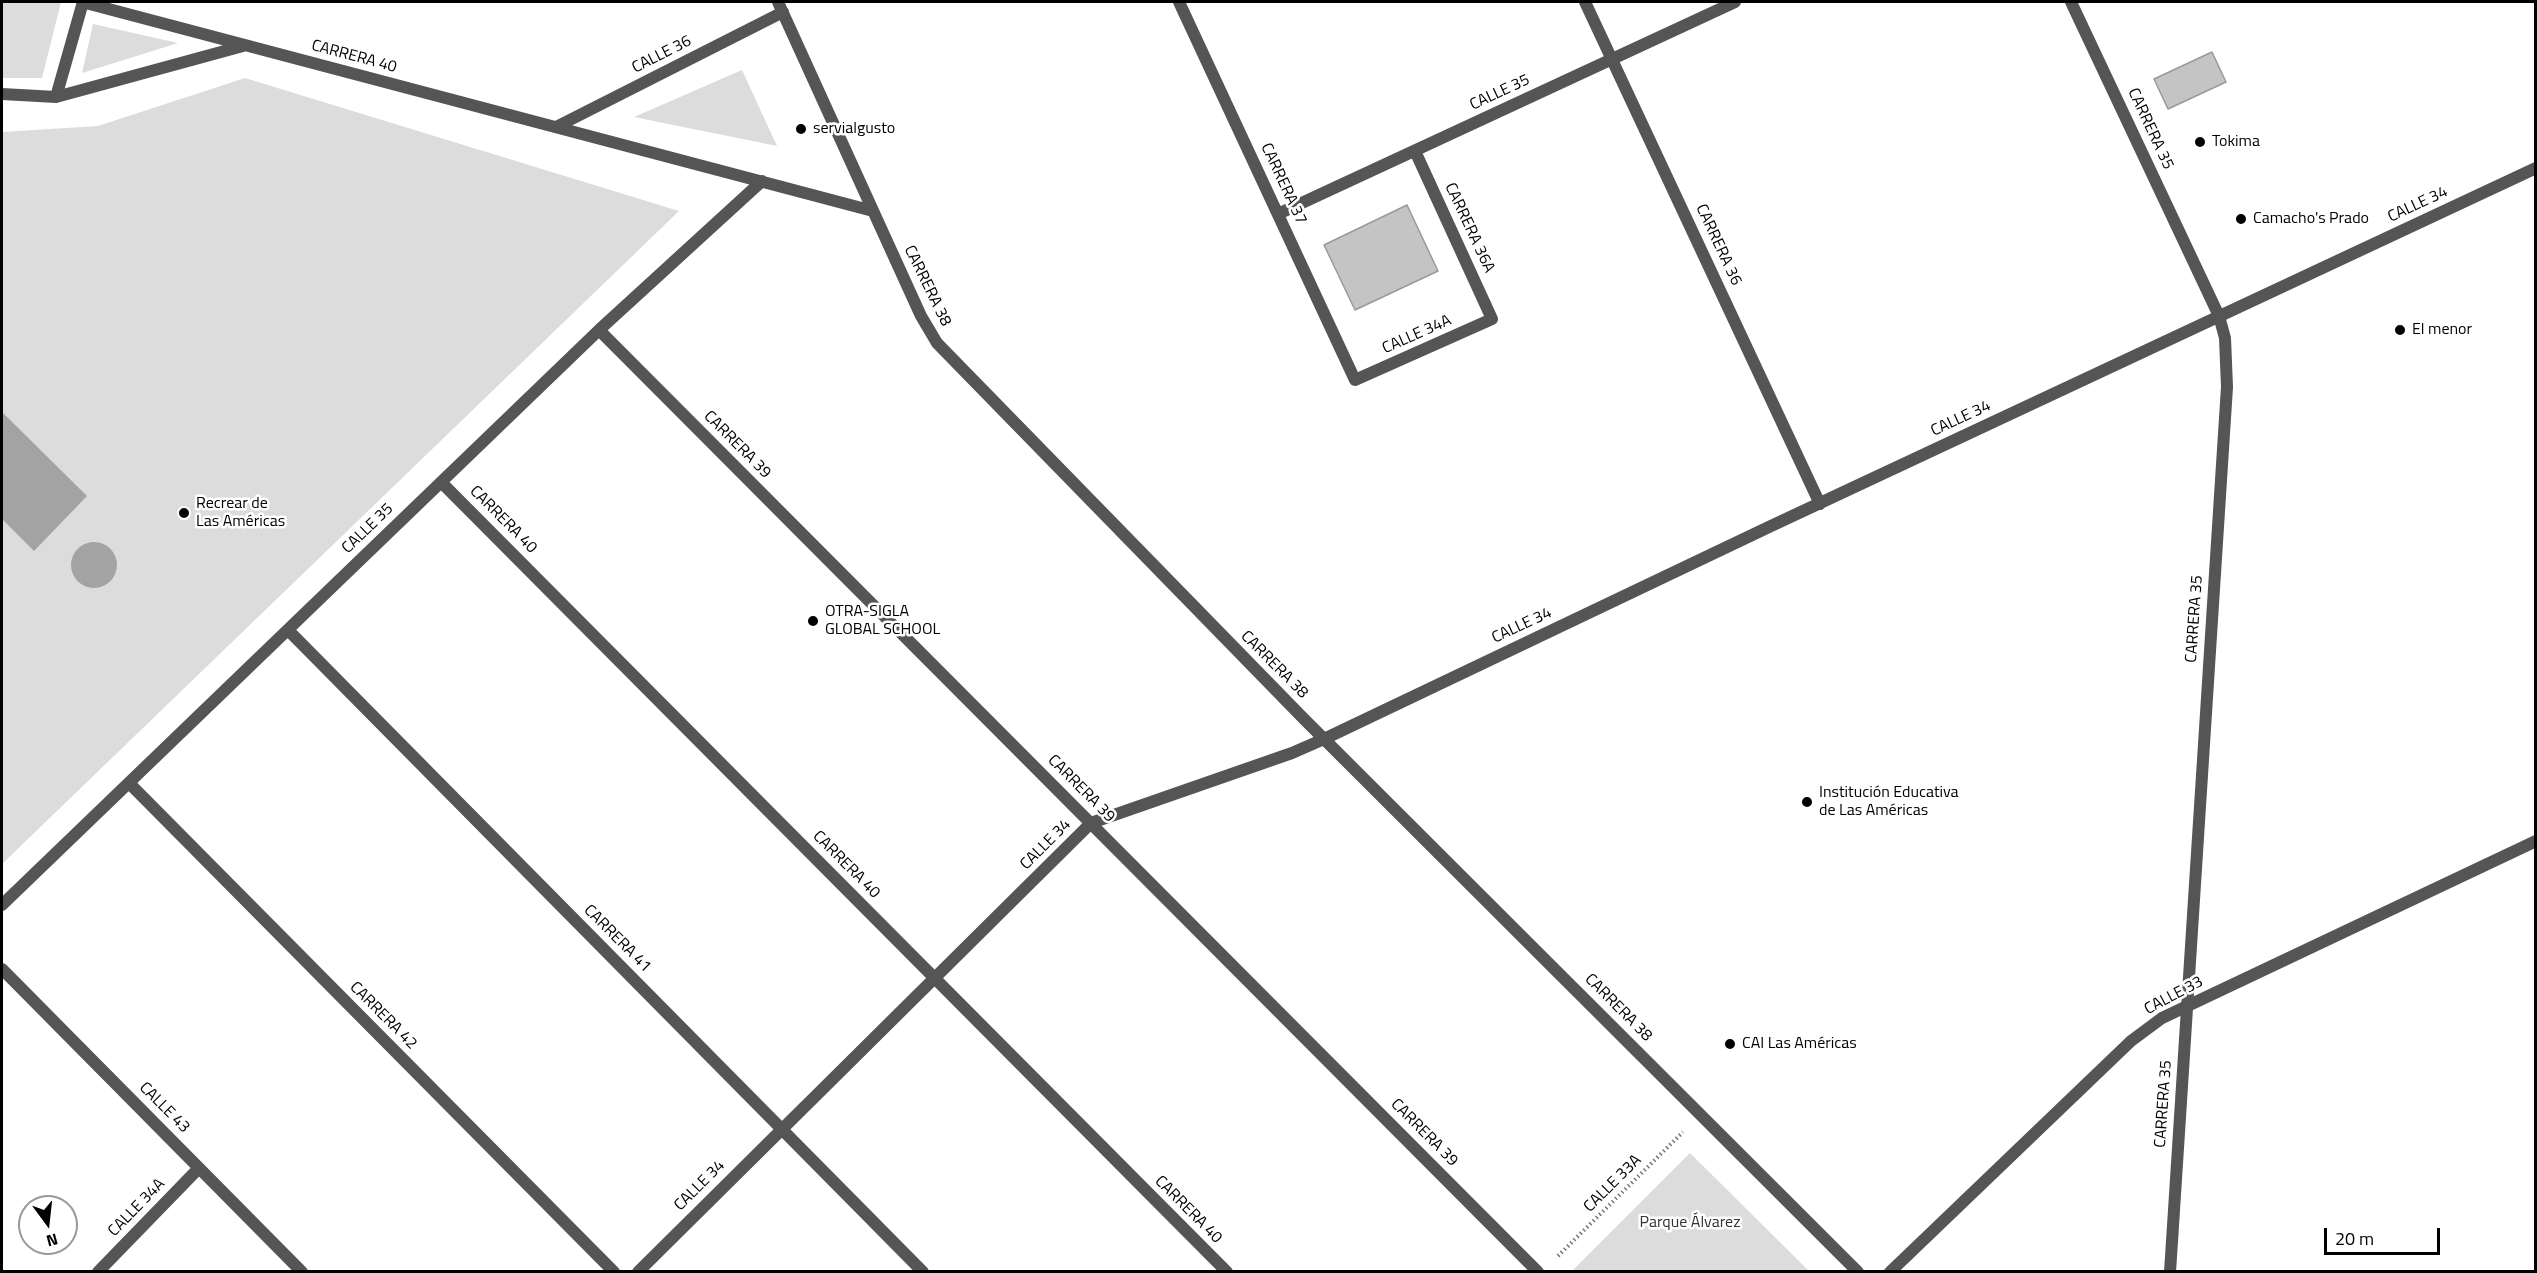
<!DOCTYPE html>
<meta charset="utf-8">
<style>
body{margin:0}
#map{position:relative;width:2537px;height:1273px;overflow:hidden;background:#fff;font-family:"Titillium Web",sans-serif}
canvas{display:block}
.frame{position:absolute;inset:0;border:3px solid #000;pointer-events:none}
.north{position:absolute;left:18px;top:1195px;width:60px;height:60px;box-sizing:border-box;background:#fff;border:2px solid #999;border-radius:50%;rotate:165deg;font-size:16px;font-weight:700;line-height:24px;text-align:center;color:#000}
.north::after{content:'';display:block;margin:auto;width:21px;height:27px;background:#000;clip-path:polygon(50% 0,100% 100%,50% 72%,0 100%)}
.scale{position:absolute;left:2324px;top:1228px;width:116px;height:27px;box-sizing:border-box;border:3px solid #000;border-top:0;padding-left:8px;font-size:18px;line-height:21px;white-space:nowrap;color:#000;-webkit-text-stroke:4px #fff;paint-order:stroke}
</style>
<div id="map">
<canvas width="2537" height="1273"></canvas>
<div class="frame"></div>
<div class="north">N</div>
<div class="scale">20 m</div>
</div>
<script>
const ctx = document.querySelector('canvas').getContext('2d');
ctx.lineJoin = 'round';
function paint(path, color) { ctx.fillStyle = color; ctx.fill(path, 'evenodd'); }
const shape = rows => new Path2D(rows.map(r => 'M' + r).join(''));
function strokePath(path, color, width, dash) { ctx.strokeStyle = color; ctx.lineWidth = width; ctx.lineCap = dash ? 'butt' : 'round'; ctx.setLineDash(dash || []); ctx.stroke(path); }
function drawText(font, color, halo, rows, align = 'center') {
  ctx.font = font + ' "Titillium Web",sans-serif'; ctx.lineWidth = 5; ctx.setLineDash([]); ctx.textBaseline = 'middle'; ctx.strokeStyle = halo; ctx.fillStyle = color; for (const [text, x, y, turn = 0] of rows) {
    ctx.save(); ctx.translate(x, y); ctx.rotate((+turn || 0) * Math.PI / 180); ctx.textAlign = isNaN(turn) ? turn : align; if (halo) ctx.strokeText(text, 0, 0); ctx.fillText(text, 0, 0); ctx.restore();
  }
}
paint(shape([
 [2,2,61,2,42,78,2,78],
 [93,24,178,43,82,73],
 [742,70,777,146,634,117],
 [245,78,679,211,2,864,2,132,98,126],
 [1690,1153,1809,1271,1572,1271]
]), '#dcdcdc');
paint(shape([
 [2,412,87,496,34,551,2,519],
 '71 565a23 23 0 1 1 46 0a23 23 0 1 1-46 0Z'
]), '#a3a3a3');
const building = shape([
 [2212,52,2226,82,2168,109,2154,79,2212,52],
 [1407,205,1438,271,1355,310,1324,245,1407,205]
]);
paint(building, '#c4c4c4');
strokePath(building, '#999', 1.5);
strokePath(shape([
 [1558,1256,1683,1132]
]), '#777', 4, [1.5, 3]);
strokePath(shape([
 [82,2,873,211],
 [778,2,921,316,937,343,1304,719,1858,1272],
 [1179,2,1355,380,1492,319,1415,151],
 [2,94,56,97,243,46],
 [56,97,83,2],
 [556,127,783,12],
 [1278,214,1735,2],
 [599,330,1538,1272],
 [441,482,1227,1272],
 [288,630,923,1272],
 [129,783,614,1272],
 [2,905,599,330,762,181],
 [2,969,302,1272],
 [98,1272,199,1168],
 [1890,1272,2131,1041,2162,1018,2536,841]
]), '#555', 12);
strokePath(shape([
 [1585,2,1820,504],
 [2071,2,2219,316,2225,338,2227,387,2170,1272],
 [638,1272,1091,823,1292,753,1324,739,1771,526,2536,168]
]), '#555', 12);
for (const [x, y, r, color] of [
 [801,129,6,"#000"],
 [2200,142,6,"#000"],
 [2241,219,6,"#000"],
 [2400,330,6,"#000"],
 [184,513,6,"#000"],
 [813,621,6,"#000"],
 [1807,802,6,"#000"],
 [1730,1044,6,"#000"]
]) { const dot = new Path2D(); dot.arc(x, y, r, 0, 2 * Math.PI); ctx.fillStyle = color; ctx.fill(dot); strokePath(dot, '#fff', 2); }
drawText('16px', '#000', '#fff', [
 ["CALLE 36",662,55,-27],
 ["CARRERA 40",354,57,15],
 ["CALLE 35",1500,93,-25],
 ["CARRERA 35",2150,129,65],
 ["CARRERA 37",1283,184,65],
 ["CALLE 34",2418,205,-25],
 ["CARRERA 36A",1469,228,65],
 ["CARRERA 36",1718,245,65],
 ["CARRERA 38",927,286,64],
 ["CALLE 34A",1417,335,-24],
 ["CALLE 34",1961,419,-25],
 ["CARRERA 39",737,445,45],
 ["CARRERA 40",503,520,45],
 ["CALLE 35",368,529,-44],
 ["CARRERA 35",2195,619,-86],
 ["CALLE 34",1522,626,-25],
 ["CARRERA 38",1274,665,45],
 ["CARRERA 39",1081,789,45],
 ["CALLE 34",1046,845,-45],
 ["CARRERA 40",846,865,45],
 ["CARRERA 41",617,939,45],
 ["CALLE 33",2174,996,-28],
 ["CARRERA 38",1618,1008,45],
 ["CARRERA 42",383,1016,45],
 ["CARRERA 35",2164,1104,-86],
 ["CALLE 43",164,1108,45],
 ["CARRERA 39",1424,1133,45],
 ["CALLE 33A",1613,1184,-45],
 ["CALLE 34",700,1186,-45],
 ["CALLE 34A",137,1208,-46],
 ["CARRERA 40",1188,1210,45]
]);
drawText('16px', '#000', '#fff', [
 ["servialgusto",813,129],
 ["Tokima",2212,142],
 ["Camacho's Prado",2253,219],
 ["El menor",2412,330],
 ["Recrear de",196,504],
 ["Las Américas",196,522],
 ["OTRA-SIGLA",825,612],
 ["GLOBAL SCHOOL",825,630],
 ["Institución Educativa",1819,793],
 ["de Las Américas",1819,811],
 ["CAI Las Américas",1742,1044]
], 'left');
drawText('16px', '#333', '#fff', [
 ["Parque Álvarez",1690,1223]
]);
</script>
